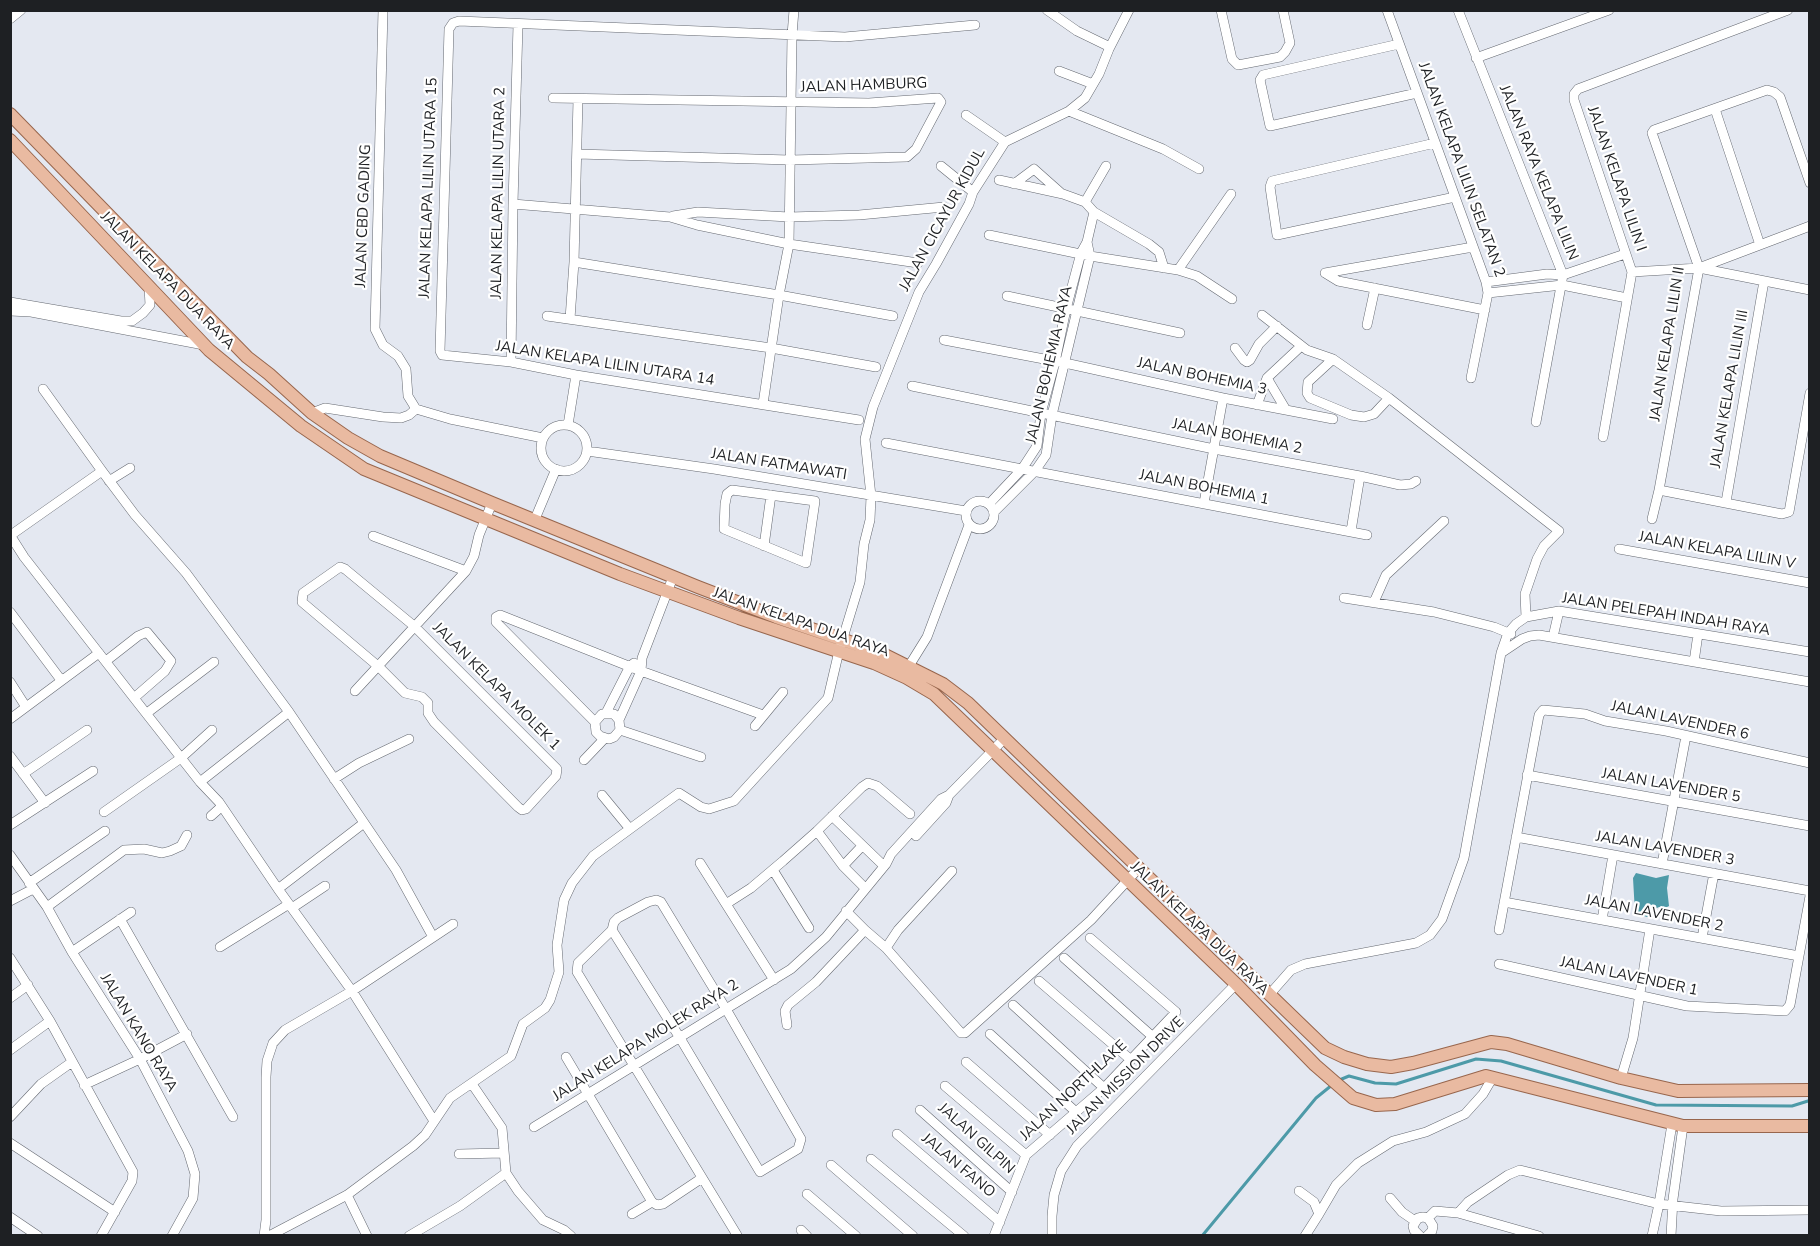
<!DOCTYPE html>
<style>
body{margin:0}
#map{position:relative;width:1820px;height:1246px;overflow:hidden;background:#e4e8f1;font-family:"Nunito Sans",sans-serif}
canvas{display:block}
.frame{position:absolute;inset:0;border:12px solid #1e2023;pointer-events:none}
</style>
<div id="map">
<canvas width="1820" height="1246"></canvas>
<div class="frame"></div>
</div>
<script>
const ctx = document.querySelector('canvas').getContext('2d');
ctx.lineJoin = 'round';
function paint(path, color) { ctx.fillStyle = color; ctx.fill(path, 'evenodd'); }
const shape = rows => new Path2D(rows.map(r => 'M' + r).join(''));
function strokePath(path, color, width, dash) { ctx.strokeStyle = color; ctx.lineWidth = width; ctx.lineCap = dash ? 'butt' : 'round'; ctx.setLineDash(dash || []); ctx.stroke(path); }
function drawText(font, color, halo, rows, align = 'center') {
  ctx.font = font + ' "Nunito Sans",sans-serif'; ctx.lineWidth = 4.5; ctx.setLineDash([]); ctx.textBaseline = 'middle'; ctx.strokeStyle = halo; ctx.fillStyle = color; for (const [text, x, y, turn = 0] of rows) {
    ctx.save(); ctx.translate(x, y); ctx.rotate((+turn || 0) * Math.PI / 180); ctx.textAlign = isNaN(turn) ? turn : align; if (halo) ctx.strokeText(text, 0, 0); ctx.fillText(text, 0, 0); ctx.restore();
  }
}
paint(shape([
 [1636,873,1656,878,1669,875,1667,888,1669,906,1665,908,1659,907,1655,909,1655,915,1647,917,1635,913,1633,878]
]), '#4d9aa8');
strokePath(shape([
 [1337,1081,1349,1076,1375,1083,1396,1084,1476,1059,1501,1061,1656,1105,1792,1106,1808,1101],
 [1202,1236,1316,1098,1332,1085]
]), '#4d9aa8', 3);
const minor = shape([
 [383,10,375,329,383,345,398,356,406,369,408,396,416,409],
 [1047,10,1077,31,1110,47],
 [1221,10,1232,59,1238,65,1280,57,1285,52,1290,43,1283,10],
 [1387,10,1486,282,1488,293,1471,378],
 [1458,10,1563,275,1536,422],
 [10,19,21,10],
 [1399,44,1263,75,1260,80,1270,126,1417,93],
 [1476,58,1609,10],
 [1059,71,1093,84],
 [553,98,869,103,938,98,941,102,916,149,907,157,790,160,577,154],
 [1715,109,1760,245],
 [1069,111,1163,149,1199,169],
 [966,115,1005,142],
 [1435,143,1272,181,1270,187,1277,235,1455,197],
 [941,166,973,192],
 [999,180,1063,194,1085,202,1094,212,1149,244,1159,252,1164,268],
 [1810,183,1780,97,1774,92,1767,90,1654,130,1652,133,1699,268,1659,490,1782,514,1789,512,1810,393],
 [1014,184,1034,169,1061,193],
 [1085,202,1106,166],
 [513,204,670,217,697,225,789,244,918,263],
 [673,216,698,212,789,217,859,215,944,207],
 [989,235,1090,256,1178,270,1197,276,1232,299],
 [574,262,779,295,893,316],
 [1699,268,1810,226],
 [1178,270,1231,194],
 [1632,272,1699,268,1810,290],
 [1325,273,1338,281,1485,310],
 [1325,273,1473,247],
 [1486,282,1547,274,1563,275,1625,254],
 [1488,293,1562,285,1627,298],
 [1007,296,1180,333],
 [10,302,121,321,132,321,143,313,150,305,149,287],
 [10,311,31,312,204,345],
 [1262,315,1307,350,1333,359,1308,382,1307,393,1310,398,1351,415,1364,417,1374,414,1389,398,1559,531,1544,546,1537,559,1525,594,1526,617],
 [547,316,771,348,876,367],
 [570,319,574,262,578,99],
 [1367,325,1375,288],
 [944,340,1065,363,1223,398,1333,419],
 [1235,348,1244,360,1247,362,1250,360,1259,344,1277,326],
 [1333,359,1389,398],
 [511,362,513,204,518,25],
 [1267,378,1286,410],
 [912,386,1214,449,1360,476,1400,485,1411,484,1416,481],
 [43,389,102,471,135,515,186,573,289,712,396,870,433,937],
 [763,404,779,295,789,244,792,35,794,10],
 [1257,405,1267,378,1298,349],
 [416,409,450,419,543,438],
 [312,413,325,408,383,417,401,418,409,415,416,409],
 [859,420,576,375,511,362,442,355,440,351,449,29,453,23,459,21,845,37,975,25],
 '541 448a23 23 0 1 1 46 0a23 23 0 1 1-46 0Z',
 [568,425,576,375],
 [1603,437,1632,272,1574,100,1574,94,1578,89,1788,10],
 [886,443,1367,535],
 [587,451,714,469,966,511],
 [109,481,130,468],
 [732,490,815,501,806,563,724,529,725,504,727,494,732,490],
 '966 515a14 14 0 1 1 28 0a14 14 0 1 1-28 0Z',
 [1726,502,1764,281],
 [1204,503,1223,398],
 [989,504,1022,469,1037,446,1041,413,1055,362,1066,309,1081,253,1087,242,1094,212],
 [994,512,1035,471,1046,455,1052,415,1090,256,1087,242],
 [535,519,556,469],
 [1652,519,1659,490],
 [1351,531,1360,476],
 [10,535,24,557,134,698,200,782,219,802,278,889,352,991,434,1121],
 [11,535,102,471],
 [373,536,466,571],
 [764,546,771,495],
 [1619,549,1810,583],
 [340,567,345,569,414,626,557,769,556,776,526,809,522,810,518,807,434,722,428,713,428,703,422,697,405,693,379,667,302,602,303,593,340,567],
 [1344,598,1434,612,1494,627,1511,634],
 [1374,602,1386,575,1444,521],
 [10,612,61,680],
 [1553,637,1559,611],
 [1501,653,1522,639,1530,636,1539,635,1810,682],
 [106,661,138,636,147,632,171,661,165,671,134,698],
 [1694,662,1698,634],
 [909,666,927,637,969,525],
 [10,682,26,707],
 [355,691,466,571,474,556,479,535,492,503],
 [147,713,214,662],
 [606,713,630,666,634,663],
 [10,719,99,653],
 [619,720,614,714,602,714,595,722,596,732,600,736,609,739,614,737,620,730,619,720,641,671,642,658,673,577],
 [595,722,496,622,496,617,500,615,641,671,763,715],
 [755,726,783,692],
 [620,730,701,757],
 [10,756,45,803],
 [181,758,212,730],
 [584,760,605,738],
 [23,774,87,730],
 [1527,775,1810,826],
 [334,779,359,763,409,739],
 [200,782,289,712],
 [602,795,630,829],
 [104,812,181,758],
 [211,816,221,807],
 [832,816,884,866],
 [10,825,93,771],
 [817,831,843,866,865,888],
 [916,836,946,803,949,795],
 [1516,837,1810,891],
 [10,855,47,907,72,952,140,1059,188,1151,195,1174,193,1198,172,1236],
 [700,863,774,980],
 [1662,864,1686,736],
 [843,866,862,846],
 [773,870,809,928],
 [29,883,105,831],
 [278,889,364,823],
 [10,901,33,889],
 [1504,902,1799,956],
 [726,904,751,888,783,861,817,831,862,787,868,783,877,786,910,814],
 [47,907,124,850,144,849,162,853,170,851,181,846,187,835],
 [292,908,325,886],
 [846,911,865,930],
 [120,919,233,1117],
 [1602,920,1613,855],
 [612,930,680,1038,760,1172,798,1149,801,1139,726,1009,661,902,656,900,648,902,618,918,614,922,612,930,578,963,577,972,737,1235],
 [1499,930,1539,715,1543,710,1585,714,1605,721,1666,731,1810,763],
 [1702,938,1714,873],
 [220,947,289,904],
 [886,948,898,930,952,871],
 [72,952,131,912],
 [10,958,50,1021,133,1172,132,1181,101,1236],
 [1064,958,1153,1037],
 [1499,964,1687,1006,1785,1011,1790,1005,1810,896],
 [1039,981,1131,1060],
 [1269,995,1291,970,1305,964,1416,943,1430,935,1442,919,1464,858,1501,653,1508,633,1516,624,1526,617,1559,611,1810,652],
 [10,998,28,985],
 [1013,1005,1104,1088],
 [787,1025,785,1011,788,1005,816,982,865,930,886,948,961,1033,965,1033,1091,920,1138,869],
 [990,1034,1076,1112],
 [10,1050,50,1021],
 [566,1057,652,1202,657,1205,663,1204,702,1178],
 [966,1062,1050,1135],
 [1621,1078,1633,1038,1650,929],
 [472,1084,502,1128,506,1173,518,1191,543,1220,564,1230,571,1236],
 [84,1085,140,1059,187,1034],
 [945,1086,1026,1155],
 [920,1110,1012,1192],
 [10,1117,41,1084,72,1062],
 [534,1127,791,969,826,937,886,864,891,854,941,799,949,795,1004,739],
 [897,1134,1000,1222],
 [10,1143,115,1212],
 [459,1154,503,1153],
 [871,1159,964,1236],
 [831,1165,913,1236],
 [1299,1191,1314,1202,1319,1214,1305,1236],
 [807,1194,856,1236],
 [347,1195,367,1236],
 [1390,1198,1402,1212,1415,1221],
 [1458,1213,1468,1202,1508,1175,1520,1170,1659,1204,1721,1211,1810,1210],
 [632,1214,652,1202],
 [1319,1214,1336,1185,1358,1163,1393,1141,1426,1132,1465,1114,1483,1094,1493,1077],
 [10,1217,38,1236],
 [1428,1218,1435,1211,1458,1213,1539,1236],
 [801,1230,807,1236],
 [264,1236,266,1220,266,1077,267,1061,273,1043,285,1030,352,991,453,924],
 [269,1236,347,1195,413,1146,425,1135,450,1098,511,1056,523,1024,545,1008,550,1000,559,972,557,945,564,900,572,883,593,856,679,793,701,807,709,809,734,801,828,698,839,651,860,582,864,544,870,520,871,496,865,439,873,407,919,292,936,264,969,204,973,192,1005,142,1069,111,1085,98,1099,74,1109,49,1129,10],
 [409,1236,460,1206,506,1173],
 [994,1236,1026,1155,1104,1088,1176,1012,1090,938],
 [1052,1236,1052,1216,1054,1195,1061,1171,1077,1146,1236,984],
 [1420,1236,1414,1230,1413,1226,1418,1218,1423,1217,1428,1218,1433,1226,1432,1231,1427,1236],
 [1652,1236,1659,1204,1672,1124],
 [1671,1236,1673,1199,1683,1126]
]);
const major = shape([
 [10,114,247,357,269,374,312,413,348,438,380,456,492,503,698,587,776,617,879,652,943,684,968,703,1325,1048,1344,1057,1367,1064,1391,1067,1413,1063,1491,1042,1507,1044,1621,1078,1678,1091,1810,1090],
 [10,140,209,350,301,426,364,469,620,574,739,618,874,663,907,678,934,694,1236,984,1315,1065,1353,1098,1376,1105,1395,1104,1486,1076,1683,1126,1810,1126]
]);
strokePath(minor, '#656971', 10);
strokePath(major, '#98664d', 14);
strokePath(minor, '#fff', 9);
strokePath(major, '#e9baa1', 12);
drawText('15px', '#1e2023', '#fff', [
 ["JALAN HAMBURG",864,86,-2],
 ["JALAN KELAPA LILIN SELATAN 2",1461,170,70],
 ["JALAN RAYA KELAPA LILIN",1538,173,68],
 ["JALAN KELAPA LILIN I",1616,179,71],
 ["JALAN KELAPA LILIN UTARA 15",429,188,-88],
 ["JALAN KELAPA LILIN UTARA 2",499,193,-89],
 ["JALAN CBD GADING",364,216,-88],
 ["JALAN CICAYUR KIDUL",943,220,-61],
 ["JALAN KELAPA DUA RAYA",167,281,46],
 ["JALAN KELAPA LILIN II",1668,344,-81],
 ["JALAN KELAPA LILIN UTARA 14",605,364,9],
 ["JALAN BOHEMIA RAYA",1050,365,-77],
 ["JALAN BOHEMIA 3",1202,377,12],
 ["JALAN KELAPA LILIN III",1730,389,-80],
 ["JALAN BOHEMIA 2",1237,437,11],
 ["JALAN FATMAWATI",779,465,9],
 ["JALAN BOHEMIA 1",1204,488,11],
 ["JALAN KELAPA LILIN V",1717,551,10],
 ["JALAN PELEPAH INDAH RAYA",1666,615,9],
 ["JALAN KELAPA DUA RAYA",801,623,19],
 ["JALAN KELAPA MOLEK 1",496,687,45],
 ["JALAN LAVENDER 6",1680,721,12],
 ["JALAN LAVENDER 5",1671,786,10],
 ["JALAN LAVENDER 3",1665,849,10],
 ["JALAN LAVENDER 2",1654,914,11],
 ["JALAN KELAPA DUA RAYA",1199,929,44],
 ["JALAN LAVENDER 1",1629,977,12],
 ["JALAN KANO RAYA",138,1033,59],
 ["JALAN KELAPA MOLEK RAYA 2",646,1041,-32],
 ["JALAN MISSION DRIVE",1126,1076,-45],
 ["JALAN NORTHLAKE",1074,1091,-43],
 ["JALAN GILPIN",976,1139,42],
 ["JALAN FANO",958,1166,40]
]);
</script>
